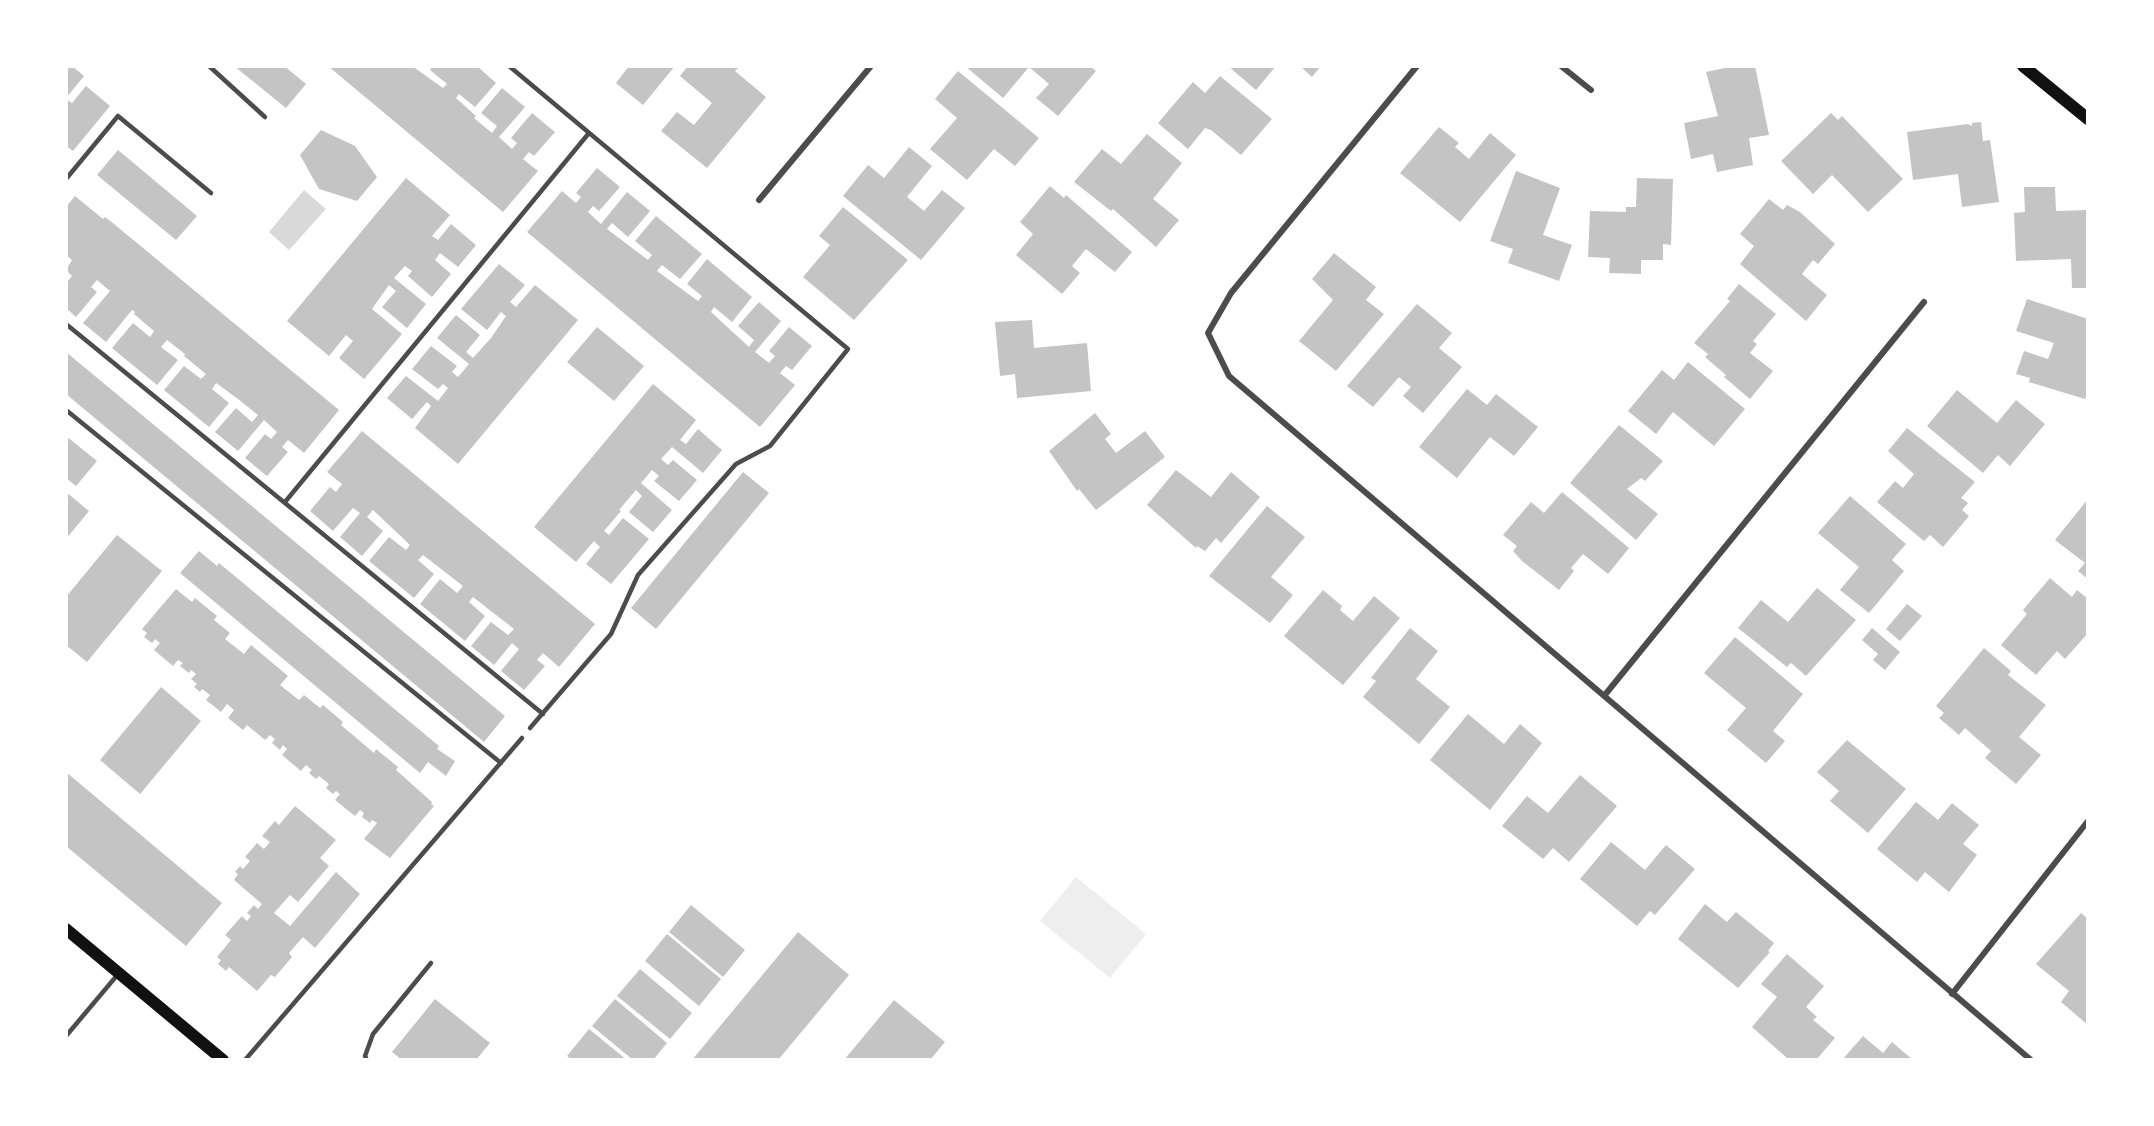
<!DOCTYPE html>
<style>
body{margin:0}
#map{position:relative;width:2154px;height:1126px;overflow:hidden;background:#fff;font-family:Literata,serif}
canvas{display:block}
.frame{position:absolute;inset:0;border:68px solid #fff;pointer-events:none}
</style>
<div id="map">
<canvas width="2154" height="1126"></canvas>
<div class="frame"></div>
</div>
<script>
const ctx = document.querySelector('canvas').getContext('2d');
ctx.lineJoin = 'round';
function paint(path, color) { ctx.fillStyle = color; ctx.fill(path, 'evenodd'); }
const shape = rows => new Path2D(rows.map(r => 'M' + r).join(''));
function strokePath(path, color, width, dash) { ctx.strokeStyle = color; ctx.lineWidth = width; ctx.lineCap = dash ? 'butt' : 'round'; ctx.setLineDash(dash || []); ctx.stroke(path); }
paint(shape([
 [1076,877,1146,934,1110,978,1040,921]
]), '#eee');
paint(shape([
 [304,190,326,209,289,250,269,232]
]), '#d9d9d9');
paint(shape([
 [66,66,72,66,84,76,66,98],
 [234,66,284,66,306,84,286,108],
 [328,66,412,66,443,88,447,84,430,70,433,66,477,66,496,83,475,107,459,94,456,98,476,116,474,118,492,133,497,126,481,113,502,88,525,107,499,137,512,149,517,143,511,138,532,113,555,132,534,156,529,152,523,159,538,171,503,212],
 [629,66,675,66,643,105,616,83],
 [688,66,740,66,735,71,766,97,707,168,661,131,677,112,694,125,712,103,680,76],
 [965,66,1090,66,1096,71,1058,116,1036,98,1049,84,1029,67,1003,98],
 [1228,66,1276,66,1256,90],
 [1300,66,1321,66,1312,77],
 [1734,66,1755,66,1769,135,1749,138,1753,165,1717,172,1713,154,1691,159,1684,123,1718,116,1706,72],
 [958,71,1039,138,1015,166,994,149,967,180,930,149,957,118,935,99],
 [1220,76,1272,119,1241,155,1211,130,1205,128,1188,149,1158,123,1193,82,1205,93],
 [86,86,110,106,73,151,66,146,66,99,72,103],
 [1831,113,1838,120,1842,116,1903,179,1868,212,1832,175,1813,194,1781,161],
 [1981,122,1983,141,1990,140,1999,202,1962,207,1958,174,1913,180,1907,132,1968,124,1972,126,1972,123],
 [1439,127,1459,143,1455,147,1469,159,1490,133,1516,155,1460,222,1400,173],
 [321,130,355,146,377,177,357,201,319,189,300,155],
 [1147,134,1182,163,1153,199,1179,220,1156,247,1113,209,1111,211,1074,182,1102,149,1121,164],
 [909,147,932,166,907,197,924,211,942,190,965,208,921,260,843,196,868,165,884,178],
 [118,150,197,216,176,240,97,175],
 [597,168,620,187,599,211,593,206,588,212,601,224,627,192,650,211,628,237,612,223,607,229,648,260,652,255,635,241,656,216,702,254,680,279,662,265,657,271,698,301,702,296,687,284,707,259,752,297,732,322,714,307,711,312,749,347,754,340,738,326,759,302,781,321,755,352,769,363,775,356,769,351,789,327,812,346,792,370,786,366,780,373,795,385,760,427,527,232,562,191,576,203,581,197,576,193],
 [1516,171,1560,188,1543,235,1572,245,1559,281,1508,263,1513,249,1490,241],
 [406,178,450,215,432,236,438,240,451,224,476,245,458,267,440,253,435,260,451,274,432,297,408,276,412,271,405,266,394,278,426,304,407,328,382,307,396,291,389,285,372,309,402,334,364,379,339,358,353,341,346,335,329,356,287,321],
 [1637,178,1673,179,1671,245,1663,244,1663,260,1641,260,1641,274,1609,273,1610,258,1588,257,1590,211,1626,212,1626,207,1636,207],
 [1050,186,1064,198,1066,195,1132,252,1115,272,1086,249,1072,266,1080,273,1062,294,1016,255,1033,234,1020,222],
 [2024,187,2055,187,2056,211,2088,210,2088,288,2072,288,2071,259,2016,261,2014,213,2025,212],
 [75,196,103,219,105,217,114,224,339,410,304,453,288,440,282,447,288,452,267,476,245,458,265,434,271,439,277,432,264,420,238,451,215,432,236,408,252,422,258,415,238,399,216,383,212,389,229,403,209,427,164,390,184,366,201,379,206,374,184,356,185,354,167,340,161,347,178,360,157,385,112,348,133,323,150,337,154,331,134,314,135,312,132,310,106,342,83,323,110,291,97,280,91,287,97,292,76,317,66,308,66,283,72,276,66,270,72,260,66,255,66,207],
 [1769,199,1783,210,1787,205,1800,212,1835,244,1818,264,1813,260,1802,274,1827,295,1806,321,1740,264,1754,246,1740,234],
 [843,207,908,260,854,320,803,277,830,245,819,236],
 [1334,253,1376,287,1366,300,1384,314,1336,371,1299,341,1333,300,1312,279],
 [499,264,525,285,510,302,516,307,535,285,578,320,458,464,415,428,431,406,427,402,412,419,387,398,406,376,438,401,448,388,443,384,438,389,412,369,431,346,457,366,452,372,458,377,469,364,437,338,456,315,480,335,466,352,473,358,491,338,506,316,501,312,487,330,461,309],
 [1739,284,1776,314,1753,341,1757,344,1750,353,1773,371,1750,399,1724,377,1726,375,1705,357,1708,354,1694,343,1730,301,1727,299],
 [2027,299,2088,319,2088,391,2085,399,2029,382,2030,378,2016,374,2024,351,2048,359,2054,343,2016,331],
 [1417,304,1452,333,1439,348,1462,367,1423,413,1403,396,1411,387,1399,377,1373,407,1347,386],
 [1032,320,1034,348,1087,343,1091,391,1017,398,1015,374,1000,376,995,322],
 [597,327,644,366,614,401,567,362],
 [66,352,505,716,484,742,66,394],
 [1688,362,1745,409,1714,446,1673,412,1656,434,1628,411,1662,370,1674,380],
 [653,384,696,420,680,440,686,444,698,429,722,450,703,473,672,447,661,459,668,465,673,460,697,480,679,501,654,481,659,476,652,470,641,483,672,510,653,532,629,512,642,496,636,490,619,510,621,511,604,531,609,535,623,518,649,539,611,584,586,564,600,547,594,541,576,562,534,527],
 [1467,389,1487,405,1496,394,1538,427,1514,456,1490,437,1457,478,1419,447],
 [1957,390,1997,423,2016,400,2045,424,2010,466,1998,455,1983,473,1927,426],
 [1095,413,1111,434,1105,439,1116,453,1145,431,1165,457,1096,510,1079,489,1077,491,1049,451],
 [1619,425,1663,461,1645,481,1641,478,1627,489,1658,514,1636,540,1570,483],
 [1907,428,1975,482,1961,498,1968,503,1962,510,1969,516,1943,547,1930,535,1924,541,1877,502,1895,481,1903,488,1914,474,1888,451],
 [362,431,595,624,559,667,543,653,537,660,545,666,524,690,501,671,519,649,512,643,494,665,471,646,491,622,508,635,514,629,473,597,469,602,485,616,465,641,420,604,440,579,457,593,463,586,423,555,418,560,434,574,414,598,369,561,389,537,406,550,410,545,373,510,367,517,383,531,362,556,340,537,360,513,353,508,333,531,310,511,330,487,336,492,342,484,327,472],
 [66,436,97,461,76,486,66,478],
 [1176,470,1211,497,1231,472,1260,497,1221,543,1216,538,1205,551,1197,546,1196,548,1147,505],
 [743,472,769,493,656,629,631,608],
 [66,492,89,511,66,539],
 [1562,492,1629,548,1608,574,1583,554,1571,568,1574,571,1559,590,1522,561,1513,551,1517,546,1503,535,1531,502,1544,513],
 [1850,496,1906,544,1892,560,1904,571,1869,613,1840,590,1859,567,1818,533],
 [2088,499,2088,579,2078,571,2085,563,2055,540],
 [1267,506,1305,537,1271,577,1293,595,1270,623,1209,576],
 [117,535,162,571,87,662,66,645,66,597],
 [199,551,217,566,219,563,439,746,437,749,455,761,446,776,428,762,420,773,180,573],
 [2050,578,2072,597,2077,590,2088,599,2088,633,2065,659,2057,651,2036,675,2001,645,2027,614,2023,610],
 [1817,588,1856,620,1806,676,1791,663,1787,667,1738,628,1761,600,1788,622],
 [176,589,192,602,195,598,217,616,214,620,230,633,225,639,244,654,251,645,288,676,280,685,299,700,304,695,320,708,323,705,343,722,341,725,374,753,376,749,398,767,396,770,432,802,431,804,434,806,390,858,364,839,377,823,372,820,370,823,362,817,364,813,360,810,355,816,335,800,340,794,336,791,333,794,326,788,329,784,319,776,316,779,309,773,312,770,306,765,301,771,282,755,287,749,283,745,280,750,272,743,275,739,270,735,265,740,247,725,243,730,228,718,234,710,227,704,221,712,206,700,210,695,202,689,200,692,194,687,197,684,191,679,196,674,191,670,189,673,180,666,183,663,178,660,173,666,154,650,160,643,155,639,152,643,144,637,147,633,142,629],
 [1323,590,1342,606,1340,610,1353,621,1374,596,1400,618,1343,685,1284,636],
 [1907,604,1922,616,1900,641,1886,629],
 [1410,628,1438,651,1416,679,1450,707,1419,744,1363,697,1376,681,1371,678],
 [1872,628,1900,652,1885,670,1873,660,1878,654,1862,640],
 [1735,637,1803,694,1773,731,1785,741,1766,763,1727,730,1746,708,1704,673],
 [1984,648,2011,671,2008,675,2046,705,2019,737,2041,755,2016,784,1985,758,1991,751,1965,728,1959,735,1939,718,1944,713,1936,706],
 [161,687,201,721,140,794,100,760],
 [1468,714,1504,744,1520,724,1542,743,1490,810,1430,760],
 [1847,740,1906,789,1868,833,1830,801,1839,791,1817,772],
 [66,772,222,903,186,946,66,846],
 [1580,775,1617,806,1569,862,1553,848,1543,859,1502,826,1527,796,1548,813],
 [1916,802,1938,820,1952,803,1979,825,1963,844,1977,855,1949,892,1925,872,1917,882,1877,849],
 [295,806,336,840,320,858,329,866,298,902,290,895,274,913,290,926,336,872,360,894,315,948,303,937,289,953,292,957,275,977,271,975,257,991,229,967,226,971,218,964,221,960,217,957,231,940,225,935,242,916,247,921,251,916,247,913,254,905,258,909,262,904,234,880,238,874,235,872,240,866,243,869,250,861,245,857,257,843,264,849,270,842,262,836,275,821,279,825],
 [1611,842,1645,870,1666,845,1695,869,1655,915,1650,911,1637,926,1580,879],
 [1705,904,1727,922,1736,912,1774,943,1768,951,1770,952,1738,988,1678,939],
 [691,905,745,950,723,977,669,932],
 [2081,913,2088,919,2088,1025,2061,1002,2069,991,2036,964],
 [798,932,849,975,778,1060,692,1060],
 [667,934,721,979,699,1006,645,961],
 [1787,954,1824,986,1806,1007,1817,1017,1813,1020,1835,1038,1816,1060,1787,1058,1752,1027,1777,997,1761,984],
 [640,969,692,1013,670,1039,617,996],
 [435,999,490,1043,476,1060,402,1060,392,1052],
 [615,999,667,1043,653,1060,633,1060,592,1026],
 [894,1000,945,1042,930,1060,844,1060],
 [589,1029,627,1060,572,1060,567,1056],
 [1863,1036,1883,1053,1892,1042,1913,1060,1842,1060]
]), '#c4c4c4');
strokePath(shape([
 [209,66,265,117],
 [509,66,848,349,770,446,736,464,638,575,611,634,530,728],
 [66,179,118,116,211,193],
 [66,324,543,714],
 [66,410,501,763],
 [285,502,589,133],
 [66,1036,119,973],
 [245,1060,522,738],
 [367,1060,365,1056,373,1034,431,963]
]), '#4c4c4c', 4.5);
strokePath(shape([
 [1417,66,1231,293,1208,333,1229,376,2031,1060],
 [1561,66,1591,90],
 [759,200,871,66],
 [1604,696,1924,302],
 [1952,994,2088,821]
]), '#4c4c4c', 6);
strokePath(shape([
 [2023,66,2088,119],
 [66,929,223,1060]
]), '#111', 12);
</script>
